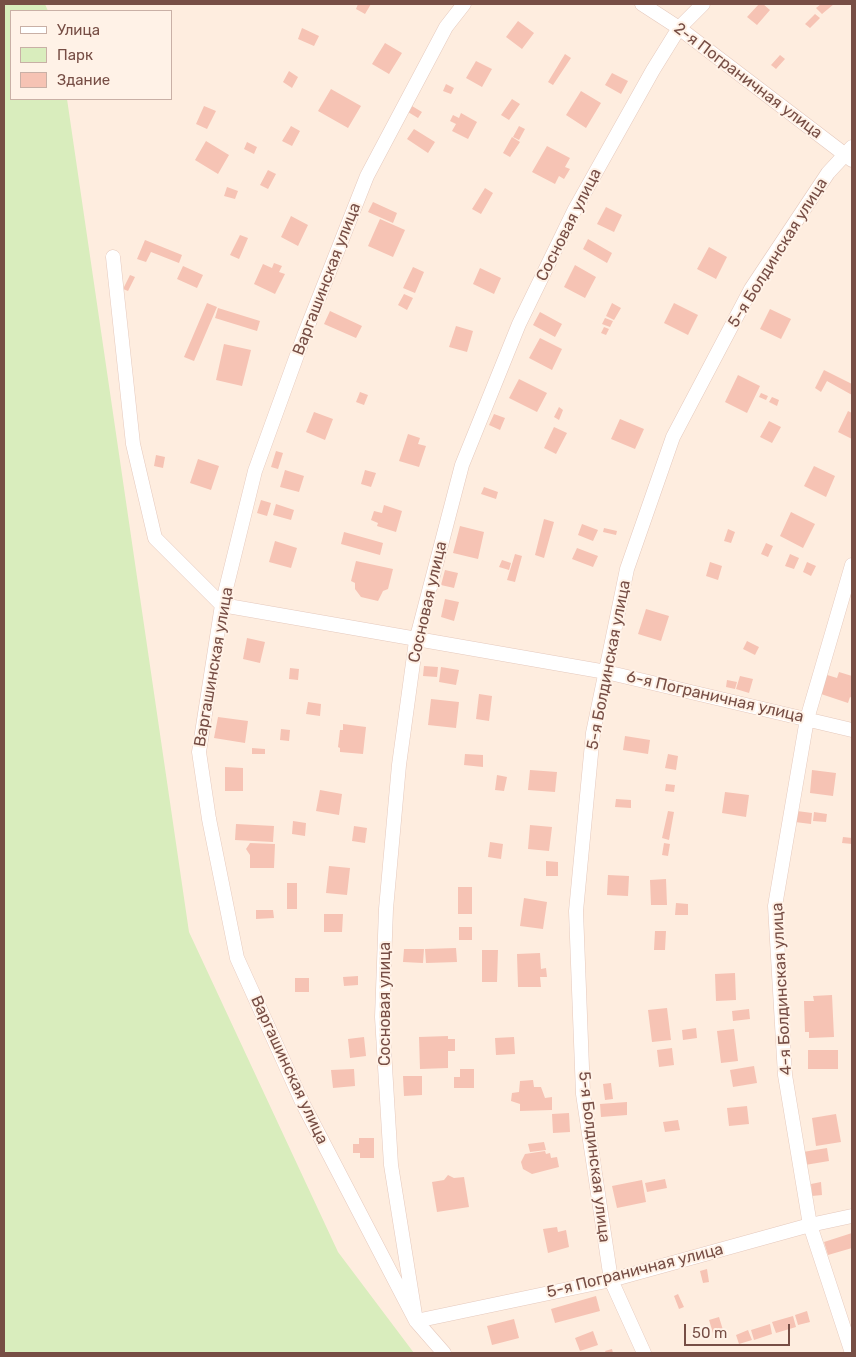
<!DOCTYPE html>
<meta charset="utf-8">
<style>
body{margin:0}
#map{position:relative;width:856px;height:1357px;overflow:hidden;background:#feeddf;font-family:Rubik,sans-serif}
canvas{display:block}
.frame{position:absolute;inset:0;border:5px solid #774e45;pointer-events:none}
.legend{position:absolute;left:10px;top:10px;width:162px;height:90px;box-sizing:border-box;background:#fff2e7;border:1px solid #c9b0a6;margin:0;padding:6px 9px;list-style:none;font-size:15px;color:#774e45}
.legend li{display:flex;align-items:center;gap:10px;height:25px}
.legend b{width:25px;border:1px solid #c9b0a6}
.scale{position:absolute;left:684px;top:1324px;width:106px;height:22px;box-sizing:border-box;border:2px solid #774e45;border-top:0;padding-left:6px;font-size:15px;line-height:18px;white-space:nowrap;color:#774e45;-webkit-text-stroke:4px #fff2e7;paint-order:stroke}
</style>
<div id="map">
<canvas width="856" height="1357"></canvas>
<div class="frame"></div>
<ul class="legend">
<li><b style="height:6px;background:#fff"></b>Улица</li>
<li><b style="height:14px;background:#d9edbd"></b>Парк</li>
<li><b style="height:14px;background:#f6c3b4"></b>Здание</li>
</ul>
<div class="scale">50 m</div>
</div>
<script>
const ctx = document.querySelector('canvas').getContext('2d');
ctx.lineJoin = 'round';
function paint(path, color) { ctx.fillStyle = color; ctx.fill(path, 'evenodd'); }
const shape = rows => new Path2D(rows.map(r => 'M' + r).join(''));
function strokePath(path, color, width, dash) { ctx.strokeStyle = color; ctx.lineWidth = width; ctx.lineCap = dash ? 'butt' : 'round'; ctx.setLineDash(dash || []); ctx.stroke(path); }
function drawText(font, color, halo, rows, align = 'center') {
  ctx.font = font + ' Rubik,sans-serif'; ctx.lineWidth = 4; ctx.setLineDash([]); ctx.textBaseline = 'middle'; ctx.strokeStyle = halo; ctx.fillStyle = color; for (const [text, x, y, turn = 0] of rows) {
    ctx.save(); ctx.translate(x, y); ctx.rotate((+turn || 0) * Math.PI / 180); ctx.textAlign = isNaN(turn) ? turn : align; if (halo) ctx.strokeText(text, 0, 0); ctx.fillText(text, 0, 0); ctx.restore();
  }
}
paint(shape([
 [4,4,45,4,48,11,11,11,11,99,67,99,189,932,338,1252,414,1353,4,1353]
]), '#d9edbd');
paint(shape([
 [358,4,371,4,365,14,356,9],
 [759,4,763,4,770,10,757,25,747,17],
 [821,4,834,4,822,14,816,8],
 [815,14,820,18,810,28,805,24],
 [518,21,534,33,522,49,506,37],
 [302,28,319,36,314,46,298,39],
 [385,43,402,53,389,74,372,64],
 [565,54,571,58,553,85,548,82],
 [780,55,785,59,776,69,771,65],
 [476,61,492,69,482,87,466,78],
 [289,71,298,77,292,88,283,82],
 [612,73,628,81,621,94,605,85],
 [446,84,454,88,451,94,443,91],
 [331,89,361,106,348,128,318,111],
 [581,91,601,103,586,128,566,115],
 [512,99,520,104,509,120,501,115],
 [204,106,216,111,207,129,196,124],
 [412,106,422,112,418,118,408,112],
 [461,113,477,122,468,139,452,131,456,124,450,121,453,115,459,118],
 [291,126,300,131,292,146,282,141],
 [519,126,525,129,519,140,513,137],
 [414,129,435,142,428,153,407,139],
 [512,137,520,142,510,157,503,153],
 [206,141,229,155,218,174,195,160],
 [247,142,257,147,254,154,244,149],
 [547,146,570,158,565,167,570,169,564,179,559,176,555,184,532,172],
 [268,170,276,174,268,189,260,185],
 [227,187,238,191,235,199,224,196],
 [485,188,493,193,481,214,472,209],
 [373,202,397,213,393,223,368,212],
 [606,207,622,215,614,232,597,224],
 [291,216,308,225,298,246,281,237],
 [380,219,405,230,393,257,368,246],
 [240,235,248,238,239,259,230,255],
 [588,239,612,253,607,263,583,249],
 [145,240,182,255,179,263,151,252,146,262,137,259],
 [709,247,727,257,716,279,697,269],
 [274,263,282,266,279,272,285,274,275,294,254,284,263,264,272,268],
 [575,265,596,277,585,298,564,287],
 [183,266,203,275,197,288,177,279],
 [413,267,424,272,415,293,403,288],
 [480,268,501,278,494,294,473,284],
 [130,275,135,277,128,291,123,289],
 [404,294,413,298,407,310,398,305],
 [207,303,217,307,194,361,184,357],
 [612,303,621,308,614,320,606,316],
 [674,303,698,315,688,335,664,323],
 [218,308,260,321,257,331,215,318],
 [770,309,791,319,781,339,760,329],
 [330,311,362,326,356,338,324,324],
 [540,312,562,324,555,337,533,325],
 [605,318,613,321,610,327,602,324],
 [456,326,473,331,467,352,449,347],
 [604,327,609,329,606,335,601,333],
 [540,338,562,349,552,370,529,358],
 [224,344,251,350,242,386,216,380],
 [824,370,852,384,852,395,827,381,821,392,815,388],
 [738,375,760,386,747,413,725,402],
 [519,379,547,393,537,412,509,398],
 [360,392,368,395,364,405,356,402],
 [761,393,768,396,766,400,759,397],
 [772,397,779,400,777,406,769,402],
 [559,407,563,410,559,420,554,417],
 [848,411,852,413,852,439,838,432],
 [314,412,333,419,325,440,306,432],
 [494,414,505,418,500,430,489,425],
 [620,419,644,429,635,449,611,439],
 [769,421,781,427,772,443,760,437],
 [554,427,567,433,556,454,544,448],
 [408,434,420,438,418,444,426,446,419,467,399,461],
 [276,451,283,453,278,469,271,467],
 [156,455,165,457,163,468,154,466],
 [198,459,219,466,211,490,190,483],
 [814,466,835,476,826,497,804,486],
 [285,470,304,476,299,492,280,487],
 [365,470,376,473,371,487,361,484],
 [484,487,498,492,496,499,481,494],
 [261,500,271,503,267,516,257,513],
 [276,504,294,510,291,520,273,515],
 [384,505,402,511,396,532,377,526,378,523,371,520,374,511,382,513],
 [791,512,815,524,803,548,780,536],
 [544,519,554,522,544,558,535,555],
 [582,524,598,530,593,541,578,535],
 [460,526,484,532,478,559,453,553],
 [604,528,617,531,616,535,603,532],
 [728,529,735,532,731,543,724,541],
 [344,532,383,543,380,555,341,544],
 [275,541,297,548,291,568,269,562],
 [766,543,773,546,768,557,761,554],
 [577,548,598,556,593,567,572,559],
 [515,554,522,556,515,582,507,580],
 [790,554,799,558,794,569,785,566],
 [502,560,511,563,509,570,499,567],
 [356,561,393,569,388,589,383,591,378,601,361,597,355,589,355,583,351,581],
 [710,562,722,566,718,580,706,576],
 [807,562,816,566,811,576,803,572],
 [445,570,458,573,454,588,441,585],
 [445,599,459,602,454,621,441,617],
 [646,609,669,616,661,641,638,634],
 [247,638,265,642,260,663,243,659],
 [747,641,759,647,755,655,743,649],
 [424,666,438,667,437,677,423,676],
 [441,667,459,670,456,685,439,682],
 [290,668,299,669,298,680,289,679],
 [839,672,852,676,852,698,850,697,848,703,818,693,824,674,837,678],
 [740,676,753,679,749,693,736,689],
 [727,680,737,682,735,689,726,687],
 [479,694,492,696,489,721,476,719],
 [431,699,459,702,456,728,428,725],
 [308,702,321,704,320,716,306,714],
 [218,717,248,721,245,743,214,738],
 [343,724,366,727,363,754,340,752,340,748,338,747,340,730,343,730],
 [281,729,290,730,289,741,280,740],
 [625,736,650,740,648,754,623,750],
 [252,748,265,749,265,754,252,754],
 [465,754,483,755,483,767,464,765],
 [668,754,678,756,676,770,665,768],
 [225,767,243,768,243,791,225,791],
 [530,770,557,772,555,792,528,790],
 [812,770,836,773,833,796,810,793],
 [497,775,507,777,504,791,495,790],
 [666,784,675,785,674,792,665,791],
 [320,790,342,794,339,815,316,811],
 [725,792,749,795,746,817,722,813],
 [616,799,631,800,631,808,615,807],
 [668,811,674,812,669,840,662,838],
 [797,811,812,813,811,824,795,822],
 [814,812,827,814,826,822,813,821],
 [293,821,306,823,305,836,292,834],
 [236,824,274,826,273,842,235,840],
 [530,825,552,827,549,851,528,849],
 [354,826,367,828,365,843,352,841],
 [843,837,852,838,852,844,842,843],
 [490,842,503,844,501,859,488,857],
 [250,843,275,844,274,868,250,868,250,855,246,849],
 [664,843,670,844,668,856,662,855],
 [546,861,558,862,558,876,546,876],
 [329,866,350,868,347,895,326,893],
 [608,875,629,876,628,896,607,895],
 [666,879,667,905,651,905,650,880],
 [287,883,297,883,297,909,287,909],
 [458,887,472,887,472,914,458,914],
 [524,898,547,902,543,929,520,926],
 [676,903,688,904,688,915,675,915],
 [256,910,273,910,274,918,256,919],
 [324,914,343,914,342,932,324,932],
 [459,927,472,927,472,940,459,940],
 [655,931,666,931,665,950,654,950],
 [456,948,457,962,426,963,425,949],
 [404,949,424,949,423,963,403,962],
 [482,950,498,950,497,982,482,982],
 [540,953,541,969,546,968,547,977,540,977,541,987,518,987,517,954],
 [735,973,736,1000,716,1001,715,974],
 [358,976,358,985,344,986,343,977],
 [295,978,309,978,309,992,295,992],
 [832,995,834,1037,809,1038,809,1032,805,1032,804,1001,814,1001,813,996],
 [667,1008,671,1040,652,1042,648,1010],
 [749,1009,750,1019,733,1021,732,1011],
 [696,1028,697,1038,683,1040,682,1030],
 [734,1029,738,1061,721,1063,717,1031],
 [448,1036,448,1039,455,1039,455,1051,448,1051,448,1068,420,1069,419,1037],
 [364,1037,366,1056,350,1058,348,1039],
 [514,1037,515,1054,496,1055,495,1038],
 [672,1048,674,1065,659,1067,657,1050],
 [808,1050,838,1050,838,1069,808,1069],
 [754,1066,757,1083,733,1087,730,1070],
 [354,1069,355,1086,333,1088,331,1070],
 [460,1069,474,1069,474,1088,454,1088,454,1077,460,1077],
 [403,1076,422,1076,422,1095,404,1096],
 [533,1080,534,1087,541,1087,545,1098,552,1097,552,1110,520,1111,520,1104,511,1101,512,1093,519,1092,520,1081],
 [611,1083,613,1099,605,1100,603,1084],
 [627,1102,627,1115,601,1117,600,1104],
 [747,1106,749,1124,729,1126,727,1108],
 [569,1113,570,1132,553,1133,552,1114],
 [836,1114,841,1142,816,1146,812,1118],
 [678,1120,680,1130,665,1132,663,1122],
 [359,1138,374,1138,374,1158,360,1158,360,1153,353,1153,353,1144,359,1144],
 [544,1142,546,1150,530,1152,528,1144],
 [827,1148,829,1161,805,1165,803,1152],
 [545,1151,546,1154,550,1153,551,1158,557,1157,559,1167,532,1174,523,1169,521,1162,525,1154],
 [448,1175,454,1178,464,1177,469,1207,437,1212,432,1182,444,1180],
 [665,1179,667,1188,647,1192,645,1183],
 [642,1180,646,1202,617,1208,612,1186],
 [821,1182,822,1195,812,1196,811,1184],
 [557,1227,558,1232,566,1230,569,1247,548,1253,543,1229],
 [852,1233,852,1248,828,1255,824,1242],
 [707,1269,709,1282,703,1283,700,1271],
 [678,1294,684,1307,679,1309,674,1296],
 [596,1296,600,1311,555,1323,551,1309],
 [807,1311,810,1322,798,1325,795,1315],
 [793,1316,796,1327,776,1333,772,1322],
 [719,1317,723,1330,713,1333,709,1320],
 [514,1319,519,1338,492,1345,487,1326],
 [770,1324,772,1334,754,1340,751,1330],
 [748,1330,752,1340,739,1344,736,1335],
 [593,1331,598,1345,580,1351,575,1338],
 [612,1349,613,1353,606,1353,605,1351]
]), '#f6c3b4');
const minor = shape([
 [642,4,679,28,852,160],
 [703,4,679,28,653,70,574,211,519,324,462,465,416,641,399,765,386,909,382,1017,391,1165,416,1321,611,1280,810,1225,852,1216],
 [113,257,133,444,155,538,222,605,606,672,852,730],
 [852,565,807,719,775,906,785,1075,810,1225,852,1353],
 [444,1353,416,1321,303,1104,237,958,209,819,199,752,222,605,255,471,305,333,367,176,446,27,464,4],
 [644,1353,611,1280,583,1094,576,911,593,733,627,569,673,437,751,289,828,173,852,147]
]);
strokePath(minor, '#e5c9bd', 15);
strokePath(minor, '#fff', 14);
drawText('16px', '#774e45', '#fff2e7', [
 ["2-я Пограничная улица",748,81,37],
 ["Сосновая улица",569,225,-63],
 ["5-я Болдинская улица",778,253,-58],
 ["Варгашинская улица",327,279,-69],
 ["Сосновая улица",428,602,-77],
 ["5-я Болдинская улица",609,665,-79],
 ["Варгашинская улица",214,667,-80],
 ["6-я Пограничная улица",715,697,13],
 ["4-я Болдинская улица",782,989,-93],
 ["Сосновая улица",385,1004,-90],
 ["Варгашинская улица",289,1070,65],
 ["5-я Болдинская улица",594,1157,83],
 ["5-я Пограничная улица",635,1271,-14]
]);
</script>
